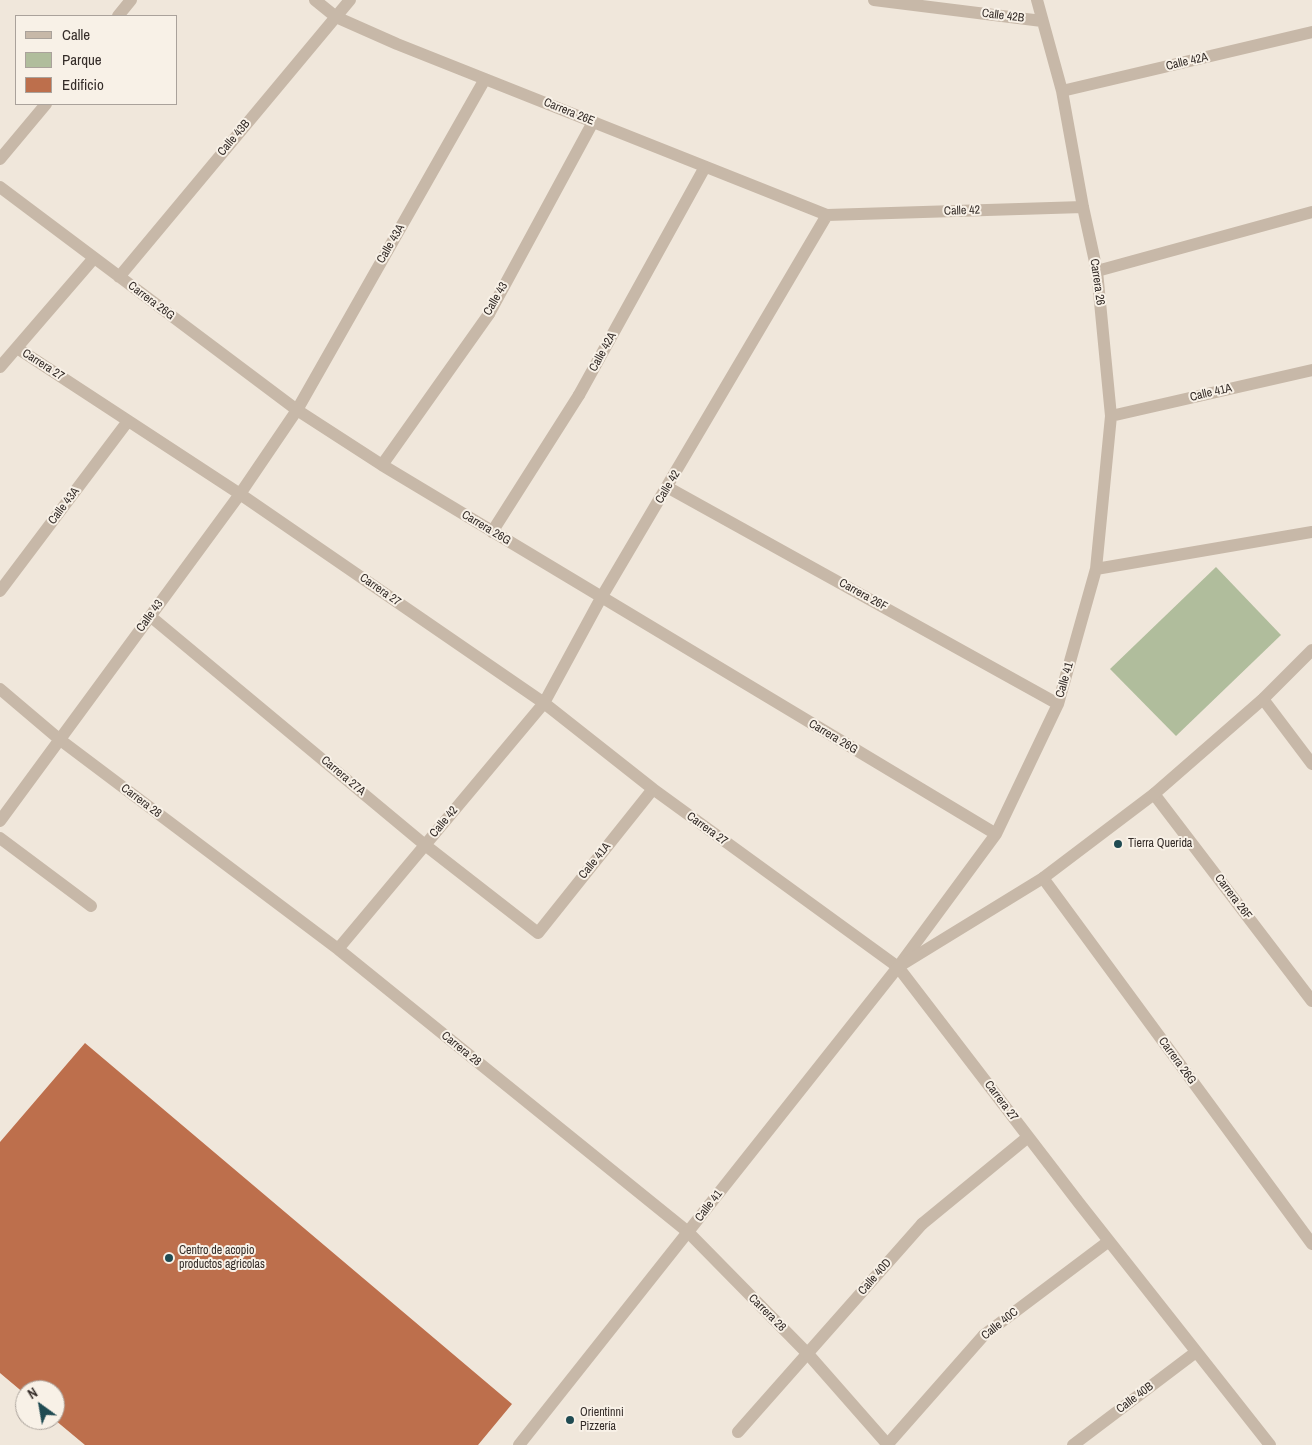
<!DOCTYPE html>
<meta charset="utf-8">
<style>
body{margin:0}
#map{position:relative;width:1312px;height:1445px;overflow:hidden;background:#f0e7db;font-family:"Archivo Narrow",sans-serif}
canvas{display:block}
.legend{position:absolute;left:15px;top:15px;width:162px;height:90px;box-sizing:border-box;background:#f8f1e7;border:1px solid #aaa29b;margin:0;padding:6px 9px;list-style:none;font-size:15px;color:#342c28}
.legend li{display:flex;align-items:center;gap:10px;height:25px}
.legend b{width:25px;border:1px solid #aaa29b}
.north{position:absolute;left:15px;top:1380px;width:50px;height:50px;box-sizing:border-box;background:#f8f1e7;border:1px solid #aaa29b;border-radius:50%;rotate:328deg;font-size:14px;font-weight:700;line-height:20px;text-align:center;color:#342c28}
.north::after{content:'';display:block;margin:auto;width:18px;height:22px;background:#204b52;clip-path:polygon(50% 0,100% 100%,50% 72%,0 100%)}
</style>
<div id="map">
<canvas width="1312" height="1445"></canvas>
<ul class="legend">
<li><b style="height:6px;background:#c7b8a8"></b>Calle</li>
<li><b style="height:14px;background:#b0bd9c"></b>Parque</li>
<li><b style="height:14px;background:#bd6f4c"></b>Edificio</li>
</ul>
<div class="north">N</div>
</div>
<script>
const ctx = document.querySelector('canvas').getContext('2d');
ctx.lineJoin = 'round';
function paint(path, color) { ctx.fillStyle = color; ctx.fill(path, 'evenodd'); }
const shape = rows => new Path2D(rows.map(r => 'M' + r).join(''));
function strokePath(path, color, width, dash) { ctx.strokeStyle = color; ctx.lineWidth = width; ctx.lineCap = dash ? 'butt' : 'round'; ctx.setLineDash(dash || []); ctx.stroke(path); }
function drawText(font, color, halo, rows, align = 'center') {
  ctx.font = font + ' "Archivo Narrow",sans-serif'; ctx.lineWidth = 4; ctx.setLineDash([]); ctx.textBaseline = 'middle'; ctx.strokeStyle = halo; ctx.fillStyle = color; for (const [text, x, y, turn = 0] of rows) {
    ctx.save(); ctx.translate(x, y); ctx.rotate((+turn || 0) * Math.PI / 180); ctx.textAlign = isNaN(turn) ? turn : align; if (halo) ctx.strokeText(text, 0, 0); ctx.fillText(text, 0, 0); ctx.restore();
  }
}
paint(shape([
 [1216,567,1281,635,1176,736,1110,669]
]), '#b0bd9c');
paint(shape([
 [85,1043,512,1404,478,1445,85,1445,55,1420,55,1390,25,1390,25,1394,0,1373,0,1142]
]), '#bd6f4c');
strokePath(shape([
 [0,838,91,906]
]), '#c7b8a8', 12);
strokePath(shape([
 [489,314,593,122],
 [579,395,705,167],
 [738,1432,922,1224],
 [887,1445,984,1335]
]), '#c7b8a8', 12);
strokePath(shape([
 [315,0,336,17,397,44,827,215,1083,207],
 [874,0,1042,21],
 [118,16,131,0],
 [1062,91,1312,32],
 [0,159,46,104],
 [0,187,297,410,382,465,996,834],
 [1097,271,1312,212],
 [119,277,350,0],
 [17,348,240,494,544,703,653,789,898,967,1079,1203,1270,1445],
 [0,367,94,258],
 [1111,416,1312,370],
 [382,465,489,314],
 [667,487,1058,704],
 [492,532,579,395],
 [1096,569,1312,532],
 [0,591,128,421],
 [150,616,425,845,538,933,653,789],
 [0,689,59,739,338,949,688,1232,808,1354,888,1445],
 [1263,699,1312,764],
 [1154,794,1312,1001],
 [0,821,240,494,297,410,485,79],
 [1043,878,1312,1244],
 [338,949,544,703,601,598,827,215],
 [898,967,996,834,1058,704,1096,569,1111,416,1097,271,1083,207,1062,91,1037,0],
 [922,1224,1028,1137],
 [984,1335,1109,1241],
 [1073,1445,1196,1352]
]), '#c7b8a8', 12);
strokePath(shape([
 [519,1445,898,967,1043,878,1154,794,1263,699,1312,650]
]), '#c7b8a8', 12);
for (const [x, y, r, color] of [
 [1118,844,5,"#204b52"],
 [169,1258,5,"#204b52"],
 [570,1420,5,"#204b52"]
]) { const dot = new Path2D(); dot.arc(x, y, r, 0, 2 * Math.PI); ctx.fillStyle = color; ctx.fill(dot); strokePath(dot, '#f8f1e7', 2); }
drawText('12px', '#342c28', '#f8f1e7', [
 ["Calle 42B",1003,16,7],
 ["Calle 42A",1187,62,-13],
 ["Carrera 26E",569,112,22],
 ["Calle 43B",234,138,-50],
 ["Calle 42",962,211,-2],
 ["Calle 43A",391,244,-60],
 ["Carrera 26",1097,282,82],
 ["Calle 43",496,299,-60],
 ["Carrera 26G",151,301,37],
 ["Calle 42A",603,352,-61],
 ["Carrera 27",43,365,33],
 ["Calle 41A",1211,393,-13],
 ["Calle 42",668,487,-59],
 ["Calle 43A",64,506,-53],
 ["Carrera 26G",486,528,31],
 ["Carrera 27",380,590,35],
 ["Carrera 26F",863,595,29],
 ["Calle 43",150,616,-54],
 ["Calle 41",1065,680,-74],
 ["Carrera 26G",833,737,31],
 ["Carrera 27A",343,776,40],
 ["Carrera 28",141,801,37],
 ["Calle 42",444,822,-50],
 ["Carrera 27",707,829,36],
 ["Calle 41A",595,861,-51],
 ["Carrera 26F",1233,897,53],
 ["Carrera 28",461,1049,39],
 ["Carrera 26G",1177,1061,54],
 ["Carrera 27",1001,1101,53],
 ["Calle 41",709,1206,-52],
 ["Calle 40D",875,1277,-49],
 ["Carrera 28",767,1313,45],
 ["Calle 40C",1000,1324,-39],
 ["Calle 40B",1135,1398,-37]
]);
drawText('12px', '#342c28', '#f8f1e7', [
 ["Tierra Querida",1128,844],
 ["Centro de acopio",179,1251],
 ["productos agricolas",179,1265],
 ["Orientinni",580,1413],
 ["Pizzería",580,1427]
], 'left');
</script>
